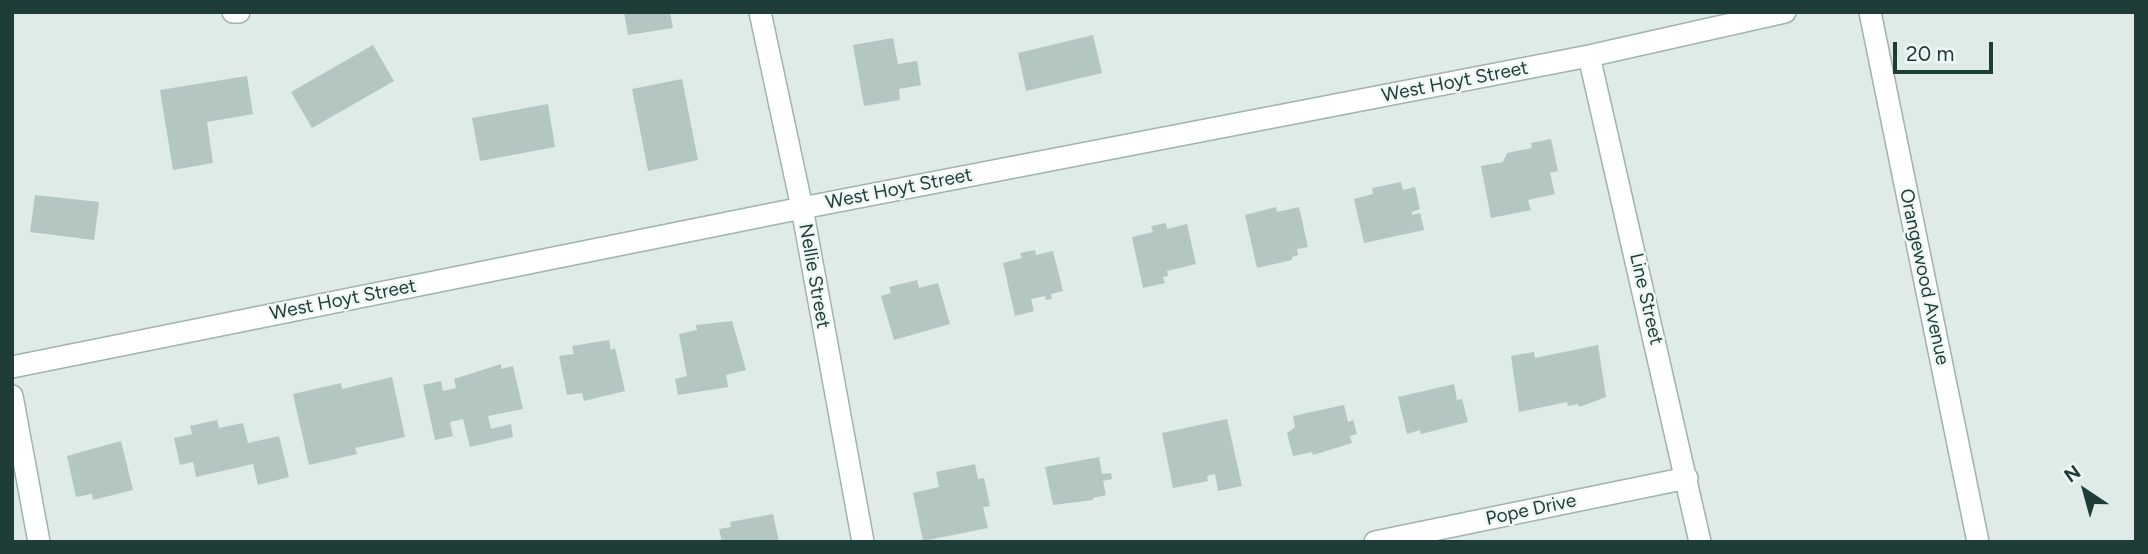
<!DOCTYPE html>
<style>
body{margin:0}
#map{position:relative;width:2148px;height:554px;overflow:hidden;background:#deebe7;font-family:Figtree,sans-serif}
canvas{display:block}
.frame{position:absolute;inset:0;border:14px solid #1e3c38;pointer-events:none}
.north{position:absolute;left:2050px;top:456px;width:70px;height:70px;-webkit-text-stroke:5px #eff8f4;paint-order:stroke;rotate:324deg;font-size:19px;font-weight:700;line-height:28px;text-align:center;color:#1e3c38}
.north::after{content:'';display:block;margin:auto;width:24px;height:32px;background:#1e3c38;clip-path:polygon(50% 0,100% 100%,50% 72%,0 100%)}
.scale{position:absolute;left:1893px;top:42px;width:100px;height:32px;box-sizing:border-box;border:4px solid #1e3c38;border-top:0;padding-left:9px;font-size:21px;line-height:24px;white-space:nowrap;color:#1e3c38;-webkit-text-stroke:5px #eff8f4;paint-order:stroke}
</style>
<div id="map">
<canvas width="2148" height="554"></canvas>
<div class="frame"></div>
<div class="north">N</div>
<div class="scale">20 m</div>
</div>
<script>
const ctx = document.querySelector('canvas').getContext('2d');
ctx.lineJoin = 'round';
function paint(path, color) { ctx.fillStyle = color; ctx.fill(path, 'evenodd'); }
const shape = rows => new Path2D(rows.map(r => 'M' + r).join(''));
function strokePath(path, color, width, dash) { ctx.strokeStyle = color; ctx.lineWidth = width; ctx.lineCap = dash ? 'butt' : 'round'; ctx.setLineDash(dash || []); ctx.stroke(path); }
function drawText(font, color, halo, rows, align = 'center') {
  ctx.font = font + ' Figtree,sans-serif'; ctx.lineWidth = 5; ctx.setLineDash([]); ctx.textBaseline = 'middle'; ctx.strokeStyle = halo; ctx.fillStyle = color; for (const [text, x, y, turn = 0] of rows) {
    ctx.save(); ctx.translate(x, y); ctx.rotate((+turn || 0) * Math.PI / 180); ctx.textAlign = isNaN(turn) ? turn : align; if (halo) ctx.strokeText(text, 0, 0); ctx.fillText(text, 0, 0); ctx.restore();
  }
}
paint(shape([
 [624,12,670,12,673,28,628,35],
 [1093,35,1102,73,1026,91,1018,53],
 [893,38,898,64,917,61,921,85,899,89,900,100,864,106,853,45],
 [373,45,394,81,312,128,291,92],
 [247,76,253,114,207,122,213,163,173,170,160,90],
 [682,79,698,160,648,171,632,89],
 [548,104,555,147,480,161,472,118],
 [1551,139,1558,171,1550,173,1555,194,1528,200,1531,210,1491,218,1481,166,1503,162,1507,153,1532,148,1531,143],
 [1401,182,1403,190,1415,187,1420,209,1412,212,1412,215,1420,213,1424,230,1364,243,1354,199,1373,194,1372,188],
 [35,195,99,202,94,240,30,232],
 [1276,207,1277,212,1299,207,1308,247,1297,249,1298,255,1292,257,1292,260,1257,268,1245,215],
 [1166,223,1167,229,1187,224,1196,264,1167,271,1168,276,1163,277,1165,283,1143,288,1132,237,1153,232,1151,226],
 [1035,250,1036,255,1053,251,1063,291,1051,294,1052,299,1046,300,1045,296,1031,299,1034,311,1015,316,1003,263,1022,258,1020,253],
 [917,280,919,288,938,283,950,324,894,340,881,296,891,293,889,287],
 [732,321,746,370,726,375,728,387,678,395,675,379,687,376,679,334,697,330,696,325],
 [609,340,611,350,615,348,625,391,584,401,582,393,567,395,559,356,574,354,572,346],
 [1598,345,1606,397,1579,407,1578,404,1568,406,1567,402,1519,412,1511,356,1534,352,1535,358],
 [501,364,501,369,513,366,523,409,488,416,491,429,511,424,513,437,470,447,463,419,450,422,453,436,435,440,423,385,441,381,443,391,456,388,454,379],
 [392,377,405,437,355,448,357,454,309,465,293,394,341,383,342,389],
 [1454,384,1457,400,1462,399,1468,422,1421,434,1420,430,1407,434,1398,397],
 [1344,405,1348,422,1353,420,1357,434,1350,436,1352,443,1313,455,1312,452,1293,456,1287,433,1295,427,1293,416],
 [1227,419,1242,486,1218,491,1215,474,1207,476,1208,481,1173,488,1162,433],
 [217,420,219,428,243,423,248,443,279,436,289,477,258,485,253,464,196,477,193,462,180,465,174,438,192,434,190,426],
 [121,441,133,490,93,500,92,494,76,497,67,456],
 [1099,457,1102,474,1111,473,1112,479,1103,481,1106,495,1093,498,1093,500,1053,505,1045,467],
 [975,464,978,479,984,478,990,506,983,507,988,528,923,541,913,493,939,487,936,472],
 [773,514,779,542,722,542,719,529,731,527,730,522]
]), '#b3c6c1');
const minor = shape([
 [233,12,239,12],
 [760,12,802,208,863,542],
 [1870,12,1978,542],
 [1589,56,1700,542],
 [12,367,802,208,1589,56,1785,12],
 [12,396,39,542],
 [1375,542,1687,478]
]);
strokePath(minor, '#a1b3af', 24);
strokePath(minor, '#fff', 21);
drawText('19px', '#1e3c38', '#eff8f4', [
 ["West Hoyt Street",1455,82,-11],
 ["West Hoyt Street",899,189,-11],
 ["Nellie Street",814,276,80],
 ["Orangewood Avenue",1924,277,78],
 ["Line Street",1646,299,77],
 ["West Hoyt Street",343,300,-11],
 ["Pope Drive",1531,510,-12]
]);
</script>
